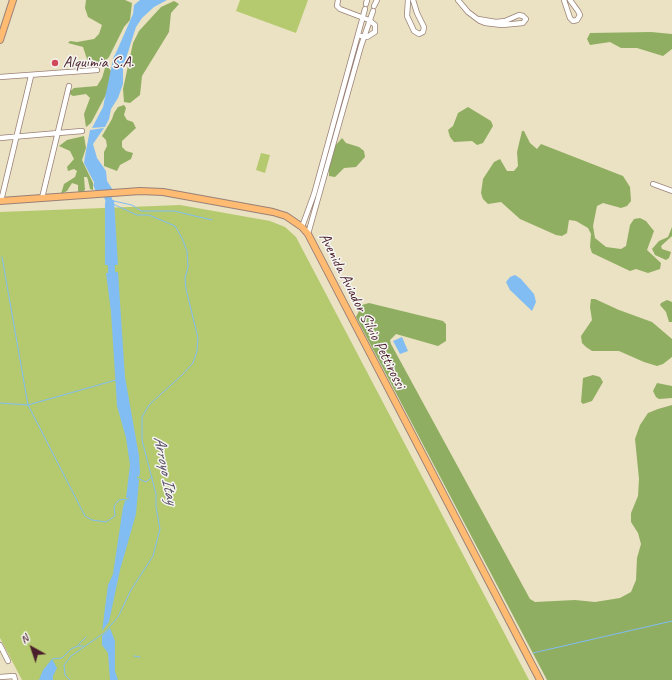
<!DOCTYPE html>
<style>
body{margin:0}
#map{position:relative;width:672px;height:680px;overflow:hidden;background:#eae2c3;font-family:Caveat,sans-serif}
canvas{display:block}
.north{position:absolute;left:12px;top:628px;width:40px;height:40px;-webkit-text-stroke:3px #f6f6f2;paint-order:stroke;rotate:320deg;font-size:11px;font-weight:700;line-height:16px;text-align:center;color:#4a1f2b}
.north::after{content:'';display:block;margin:auto;width:14px;height:18px;background:#4a1f2b;clip-path:polygon(50% 0,100% 100%,50% 72%,0 100%)}
</style>
<div id="map">
<canvas width="672" height="680"></canvas>
<div class="north">N</div>
</div>
<script>
const ctx = document.querySelector('canvas').getContext('2d');
ctx.lineJoin = 'round';
function paint(path, color) { ctx.fillStyle = color; ctx.fill(path, 'evenodd'); }
const shape = rows => new Path2D(rows.map(r => 'M' + r).join(''));
function strokePath(path, color, width, dash) { ctx.strokeStyle = color; ctx.lineWidth = width; ctx.lineCap = dash ? 'butt' : 'round'; ctx.setLineDash(dash || []); ctx.stroke(path); }
function drawText(font, color, halo, rows, align = 'center') {
  ctx.font = font + ' Caveat,sans-serif'; ctx.lineWidth = 3; ctx.setLineDash([]); ctx.textBaseline = 'middle'; ctx.strokeStyle = halo; ctx.fillStyle = color; for (const [text, x, y, turn = 0] of rows) {
    ctx.save(); ctx.translate(x, y); ctx.rotate((+turn || 0) * Math.PI / 180); ctx.textAlign = isNaN(turn) ? turn : align; if (halo) ctx.strokeText(text, 0, 0); ctx.fillText(text, 0, 0); ctx.restore();
  }
}
paint(shape([
 [240,0,308,0,296,33,236,11],
 [261,153,270,155,265,173,256,170],
 [180,205,270,221,285,227,296,237,529,680,22,680,0,638,0,212]
]), '#b5ca6e');
paint(shape([
 [86,0,125,0,132,3,130,20,124,27,109,57,104,62,95,65,88,62,83,47,68,43,70,41,77,42,94,39,99,34,102,25,88,17,85,8],
 [174,1,179,4,171,13,169,32,142,76,140,95,130,103,124,102,123,89,133,43,139,31,161,7],
 [651,32,672,34,672,49,663,56,637,48,621,48,610,42,590,45,587,39,590,33],
 [107,66,112,72,109,89,91,123,86,127,84,114,90,98,86,94,73,96,68,93,74,88,97,86,102,78,105,68],
 [124,105,126,108,124,115,127,120,133,122,136,128,122,141,122,147,126,151,133,153,131,159,120,165,117,171,104,166,104,152,107,146,106,140,102,136,112,119,114,113,118,107],
 [468,107,491,121,493,126,483,143,477,145,472,141,454,142,450,137,448,130,453,126,458,113],
 [522,131,524,131,530,143,537,149,541,144,623,176,630,187,631,201,627,206,621,208,603,203,597,206,593,226,595,238,606,247,621,249,626,246,630,225,634,219,640,218,646,221,654,231,647,250,661,263,660,269,648,273,636,269,630,271,592,253,590,247,591,234,588,228,576,221,569,220,567,233,562,236,556,235,520,219,501,202,488,204,483,199,481,193,483,179,494,162,500,159,507,171,514,171,518,166,517,152],
 [84,136,86,148,82,160,93,183,93,190,90,189,88,180,87,177,84,177,85,190,82,192,80,193,78,191,78,185,72,183,67,191,61,194,64,184,75,177,77,171,74,169,68,171,67,167,74,159,70,151,59,146,67,140],
 [342,138,346,143,359,147,364,151,365,157,356,167,344,168,335,177,329,176,329,168,335,146],
 [672,227,672,236,661,246,662,249,671,252,669,258,666,260,655,255,652,249,659,241,668,237],
 [591,299,595,299,619,310,652,322,672,339,672,357,663,364,657,366,644,362,619,351,592,351,586,347,582,343,581,336,592,320,590,307],
 [667,300,672,302,672,322,669,322,666,312,660,305,661,303],
 [369,303,443,321,446,324,446,341,438,346,396,334,390,340,391,344,530,599,535,602,575,600,595,602,620,598,631,592,636,580,637,558,641,544,638,533,631,522,631,513,638,496,639,479,635,439,640,425,648,413,658,409,672,405,672,680,547,680,356,317,362,305],
 [593,375,600,377,603,382,592,401,583,404,581,402,583,378],
 [657,383,672,386,672,398,659,399,656,397,653,391]
]), '#90ae61');
paint(shape([
 [140,0,167,0,154,7,142,18,136,27,123,68,123,84,118,98,111,109,109,119,105,127,92,128,113,88,116,75,115,55,133,14,134,5],
 [104,128,93,144,97,158,106,171,107,181,113,190,98,190,84,163,85,156,90,130],
 [114,200,118,265,105,265,105,202],
 [118,272,125,377,139,456,140,472,139,477,133,475,129,478,132,491,128,498,126,498,130,465,126,438,117,406,111,312,106,273],
 [515,275,521,279,534,294,536,302,532,311,510,290,506,282,510,277],
 [402,337,408,351,400,354,393,341],
 [134,477,139,480,136,514,120,570,109,622,102,631,108,585,113,574,123,507,125,501,131,498,134,494,135,490,131,480],
 [110,628,115,641,115,671,118,680,110,680,108,653,102,645,102,636],
 [52,659,57,668,53,676,53,680,39,680,43,670]
]), '#81bdf3');
strokePath(shape([
 [109,200,132,205,141,211,174,211,212,220],
 [2,257,28,405,116,380],
 [0,403,28,405,85,516,92,520,106,522,115,516,114,506,119,500,129,499,133,490,129,479,133,476,146,482,152,477],
 [78,645,86,637],
 [533,653,672,621],
 [134,656,140,657],
 [52,659,62,658,71,649,78,646,83,646],
 [70,680,65,675,64,665,71,656,104,633,118,617,131,590,153,556,160,529,156,507,156,494,142,440,142,417,149,405,182,375,193,363,197,351,198,338,186,289,185,278,188,267,187,251,182,238,175,226,149,215,137,215,113,204]
]), '#81bdf3', 1);
strokePath(shape([
 [107,105,117,58],
 [97,185,98,188,105,190,110,203,110,211],
 [111,257,112,280],
 [132,504,134,466]
]), '#81bdf3', 7);
const minor = shape([
 [338,0,337,6,340,9,369,20,375,25,375,32,367,37,361,36],
 [408,0,407,16,414,31,419,34,423,32,424,27,417,13,413,0],
 [458,0,468,12,480,21,485,23,502,25,523,23,526,19,523,16,519,15,505,21,496,22,478,19],
 [564,0,570,18,573,21,577,20,580,15,578,11,570,0],
 [366,4,367,0],
 [374,6,377,0],
 [0,77,97,70],
 [0,138,82,131],
 [653,184,672,191],
 [42,198,69,86],
 [1,201,31,76],
 [302,227,314,194,365,9],
 [308,234,361,46,373,11],
 [0,645,8,661],
 [0,677,14,676,15,680]
]);
const major = shape([
 [0,40,13,0],
 [0,201,140,191,163,192,273,212,286,216,302,227,308,234,540,680]
]);
strokePath(minor, '#9a8077', 6);
strokePath(major, '#9a8077', 8);
strokePath(minor, '#fff', 4.5);
strokePath(major, '#ffbb71', 6);
for (const [x, y, r, color] of [
 [55,63,4,"#d1495b"]
]) { const dot = new Path2D(); dot.arc(x, y, r, 0, 2 * Math.PI); ctx.fillStyle = color; ctx.fill(dot); strokePath(dot, '#f6f6f2', 1.5); }
drawText('16px', '#4a1f2b', '#f6f6f2', [
 ["Alquimia S.A.",63,63]
], 'left');
drawText('16px', '#4a1f2b', '#f6f6f2', [
 ["Avenida Aviador Silvio Pettirossi",362,311,63]
]);
drawText('italic 17px', '#5a4e67', '#f6f6f2', [
 ["Arroyo Itay",165,470,79]
]);
</script>
